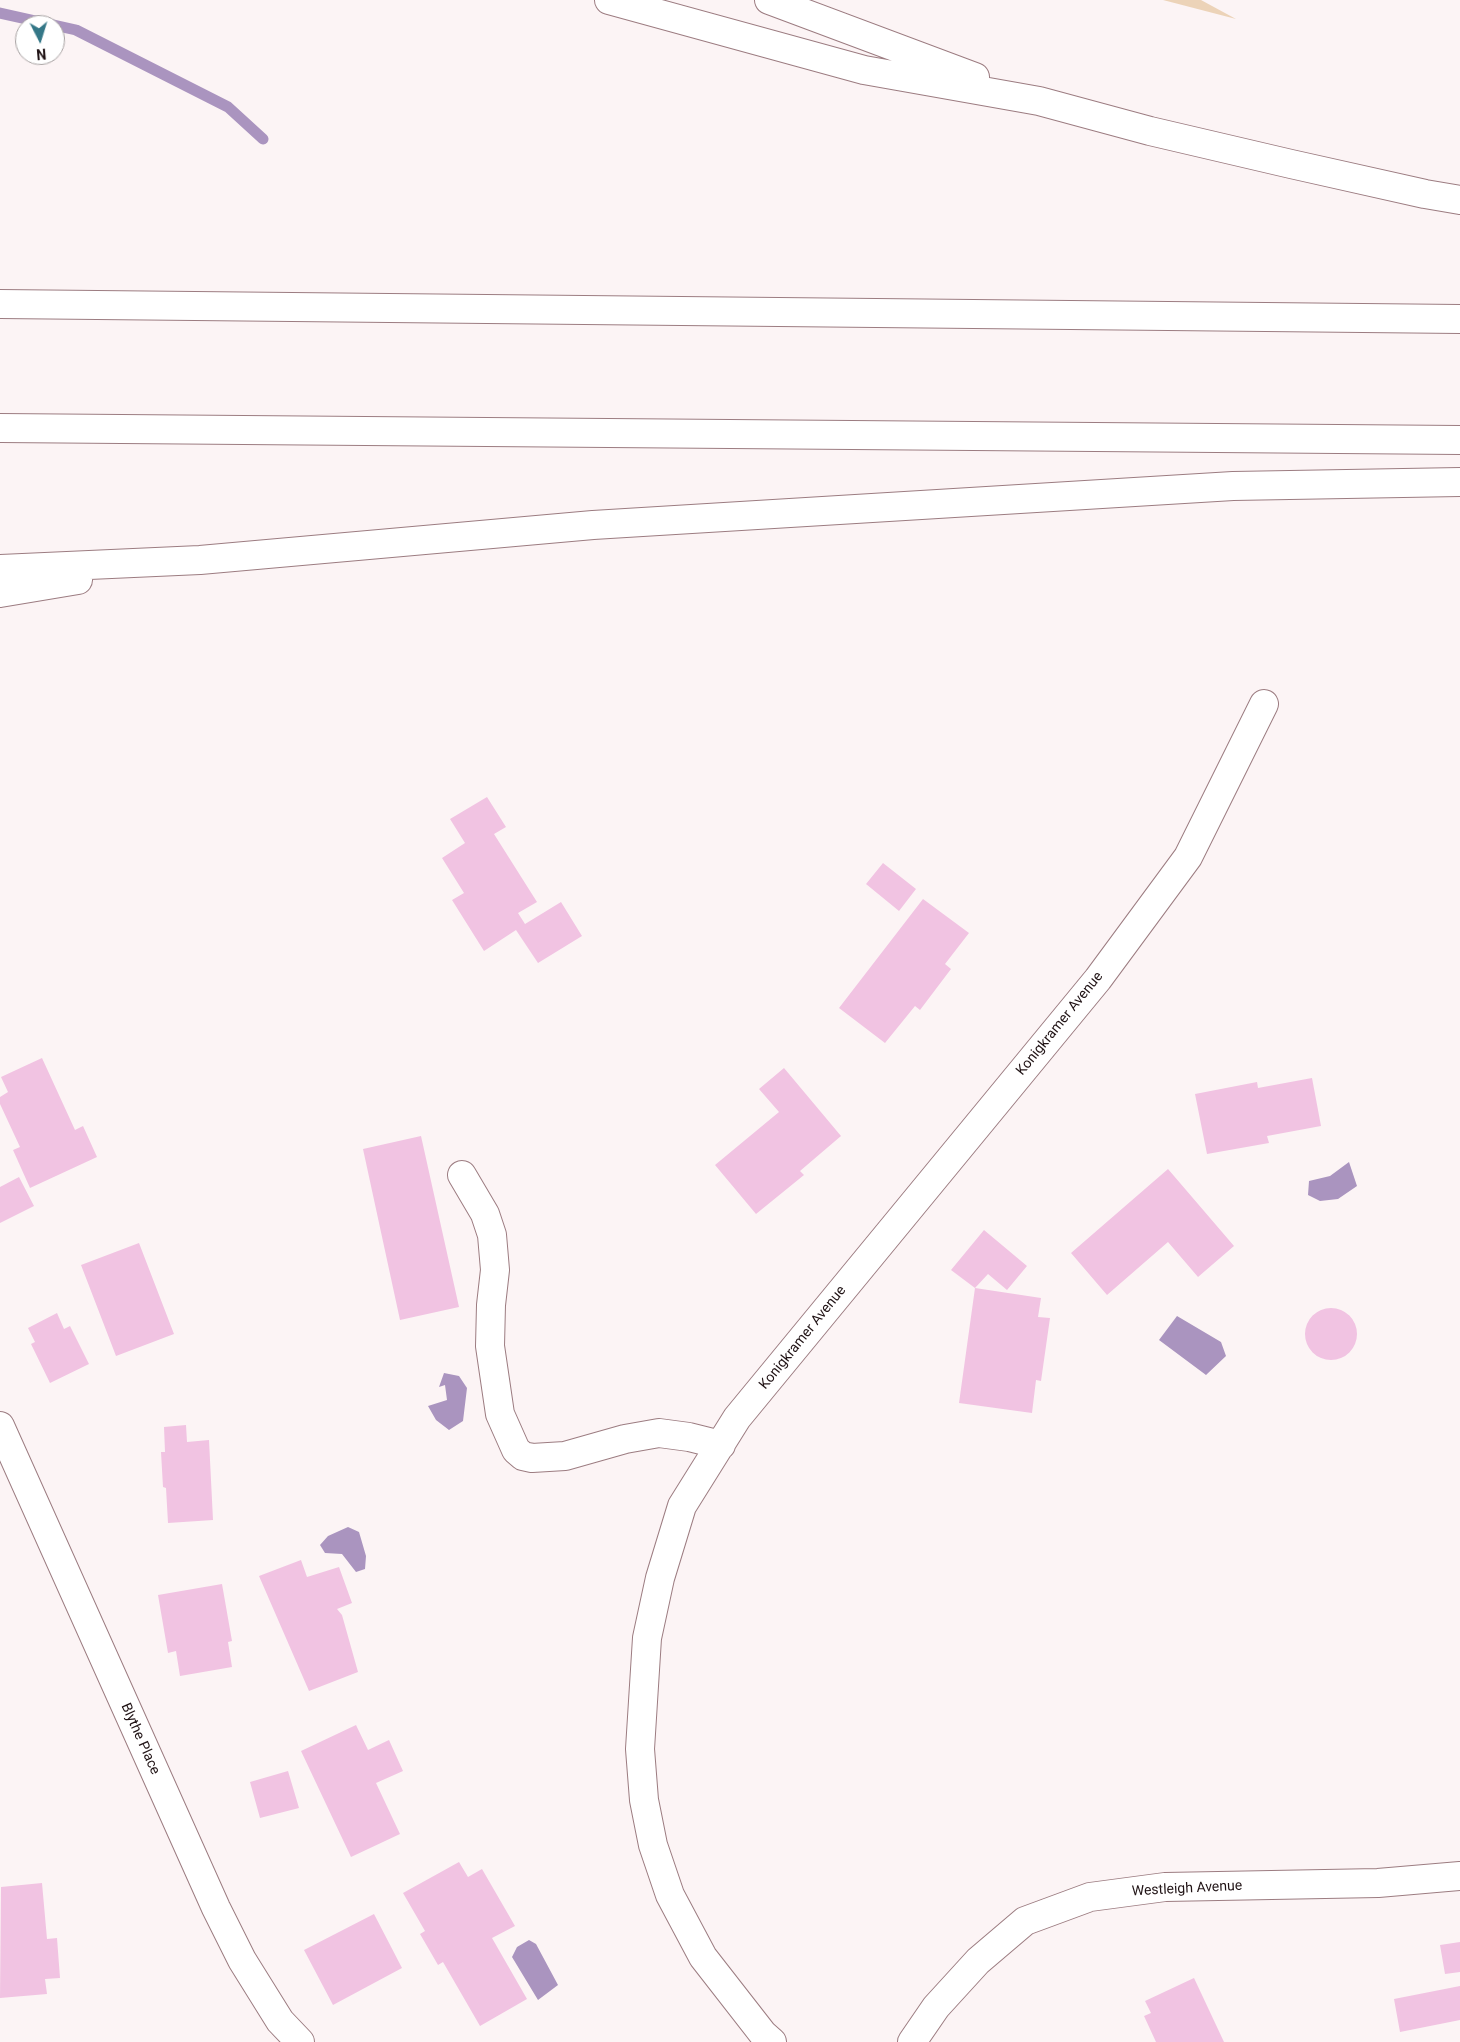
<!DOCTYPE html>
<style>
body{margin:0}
#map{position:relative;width:1460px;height:2042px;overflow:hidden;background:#fcf4f5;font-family:Roboto,sans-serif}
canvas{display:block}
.north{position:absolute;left:15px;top:15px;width:50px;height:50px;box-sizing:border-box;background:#fff;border:1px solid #a6a1a1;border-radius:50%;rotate:175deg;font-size:14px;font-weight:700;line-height:20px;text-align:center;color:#201315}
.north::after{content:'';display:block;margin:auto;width:18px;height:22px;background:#347787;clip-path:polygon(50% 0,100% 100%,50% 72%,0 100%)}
</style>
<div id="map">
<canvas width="1460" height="2042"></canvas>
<div class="north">N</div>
</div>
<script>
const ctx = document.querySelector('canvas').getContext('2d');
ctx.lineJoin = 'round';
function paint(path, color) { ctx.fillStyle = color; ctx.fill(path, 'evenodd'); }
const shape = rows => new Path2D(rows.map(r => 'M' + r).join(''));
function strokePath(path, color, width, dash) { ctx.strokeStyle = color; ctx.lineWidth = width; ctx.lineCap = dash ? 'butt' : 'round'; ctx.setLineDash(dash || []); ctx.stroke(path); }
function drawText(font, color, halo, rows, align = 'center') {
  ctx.font = font + ' Roboto,sans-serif'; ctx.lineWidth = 4.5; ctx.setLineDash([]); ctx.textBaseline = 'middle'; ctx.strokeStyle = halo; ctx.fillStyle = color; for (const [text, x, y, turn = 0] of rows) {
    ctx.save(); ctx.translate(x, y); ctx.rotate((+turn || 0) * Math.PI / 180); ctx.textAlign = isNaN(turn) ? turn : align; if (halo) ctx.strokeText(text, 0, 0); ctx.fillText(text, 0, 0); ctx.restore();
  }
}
paint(shape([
 [1163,0,1201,0,1236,19]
]), '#ecd3b8');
paint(shape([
 [1349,1162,1357,1186,1338,1199,1320,1201,1308,1195,1309,1181,1330,1176],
 [1177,1316,1221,1342,1226,1356,1206,1375,1159,1340],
 [444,1373,459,1376,467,1388,463,1421,449,1430,436,1420,428,1406,447,1400,445,1385,439,1387],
 [348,1527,359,1532,366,1556,365,1569,356,1572,342,1554,325,1553,320,1545,328,1536],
 [529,1940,536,1944,558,1985,538,2000,512,1957,517,1947]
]), '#aa94bf');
strokePath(shape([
 [0,13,76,30,228,107,263,139]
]), '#aa94bf', 11);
paint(shape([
 [487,797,506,827,494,834,537,902,518,913,525,924,561,902,582,936,538,963,516,930,484,951,452,900,464,893,442,858,465,843,450,819],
 [883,863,916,889,899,911,866,884],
 [923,899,969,933,945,964,951,969,920,1010,915,1006,885,1043,839,1008],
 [42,1058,75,1130,83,1126,97,1157,30,1188,13,1150,20,1147,0,1104,0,1097,8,1092,1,1077],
 [784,1068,841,1136,800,1171,804,1175,756,1214,715,1165,779,1112,759,1089],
 [1312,1078,1321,1126,1267,1136,1269,1143,1207,1154,1195,1094,1257,1082,1258,1088],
 [421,1136,459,1307,400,1320,363,1149],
 [1168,1169,1234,1246,1198,1277,1168,1242,1107,1295,1071,1253],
 [19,1177,34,1206,0,1223,0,1187],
 [984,1230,1027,1266,1007,1290,988,1274,975,1288,951,1270],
 [139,1243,174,1334,116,1356,81,1265],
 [975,1288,1041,1298,1038,1317,1050,1318,1041,1381,1036,1380,1032,1413,959,1403],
 '1305 1334a26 26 0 1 1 52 0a26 26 0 1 1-52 0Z',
 [57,1313,64,1329,70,1326,89,1364,50,1383,31,1344,35,1342,28,1328],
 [186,1425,187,1442,209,1440,213,1520,168,1523,166,1488,163,1487,161,1452,165,1452,164,1427],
 [301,1560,307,1577,339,1567,352,1603,337,1609,342,1615,358,1672,309,1691,259,1576],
 [222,1584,232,1641,228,1642,232,1667,180,1676,176,1651,168,1653,158,1595],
 [356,1725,368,1750,389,1740,403,1771,376,1783,400,1834,351,1857,301,1751],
 [288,1771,299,1808,260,1818,250,1782],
 [459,1862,468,1877,482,1869,515,1926,492,1938,527,1999,480,2026,443,1962,438,1965,420,1934,425,1931,403,1893],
 [42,1883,47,1939,57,1938,60,1978,45,1979,47,1994,0,1998,1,1887],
 [374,1914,402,1968,333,2005,304,1950],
 [1460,1942,1460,1972,1445,1974,1440,1945],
 [1194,1978,1224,2042,1156,2042,1144,2016,1151,2013,1145,2001],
 [1460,1986,1460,2020,1400,2032,1394,1999]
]), '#f1c3e2');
const minor = shape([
 [462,1175,485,1214,492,1235,495,1270,491,1305,490,1346,500,1414,516,1450,523,1456,532,1458,565,1456,625,1439,659,1433,689,1437,721,1445],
 [0,1426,216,1908,242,1960,280,2021,300,2042],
 [772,2042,763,2034,703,1957,670,1895,653,1845,644,1800,640,1749,647,1638,660,1578,682,1506,737,1418,1098,979,1188,857,1264,704],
 [912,2042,936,2007,978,1961,1025,1921,1090,1897,1165,1887,1378,1883,1460,1876]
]);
const highway = shape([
 [609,0,864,70,1039,101,1150,131,1291,164,1425,194,1460,200],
 [769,0,975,77],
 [0,304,1460,319],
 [0,428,1460,440],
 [0,569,200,560,593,525,1233,486,1460,482],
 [0,593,78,580]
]);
strokePath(minor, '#9c7c81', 30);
strokePath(highway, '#9c7c81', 30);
strokePath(minor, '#fff', 28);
strokePath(highway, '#fff', 28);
drawText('14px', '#201315', '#fff', [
 ["Konigkramer Avenue",1060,1024,-51],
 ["Konigkramer Avenue",803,1338,-51],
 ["Blythe Place",140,1739,66],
 ["Westleigh Avenue",1187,1889,-3]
]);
</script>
